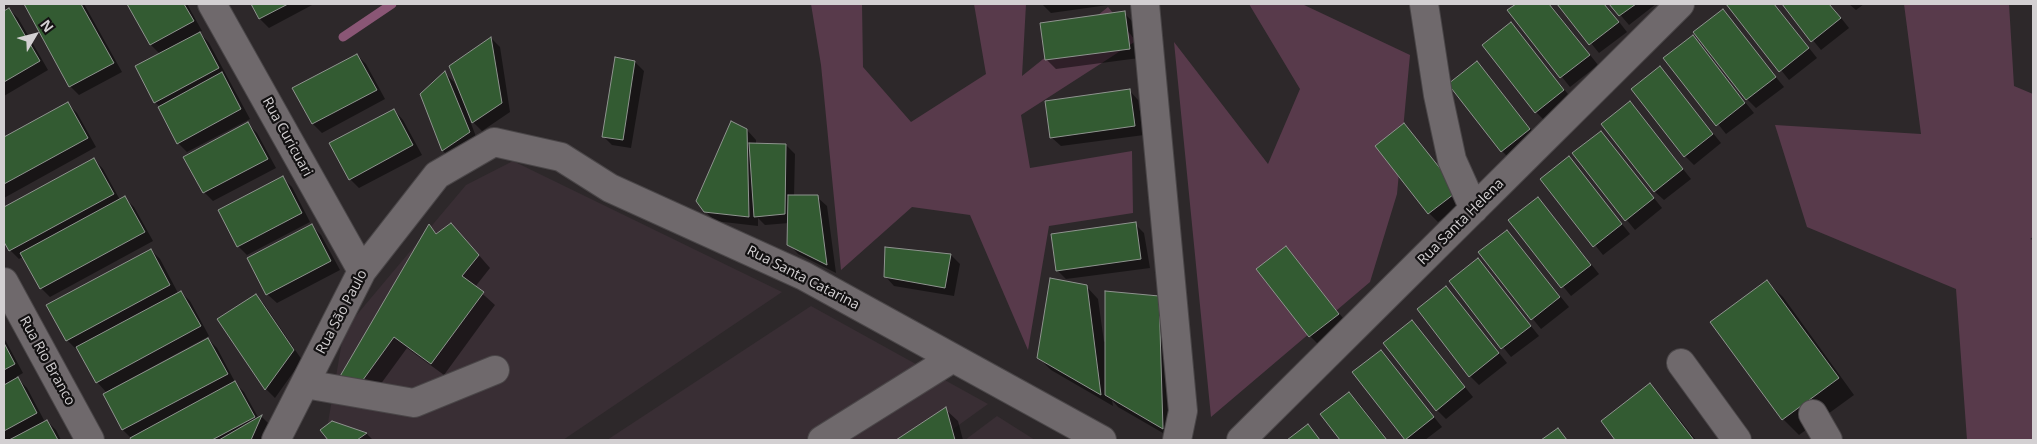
<!DOCTYPE html>
<meta charset="utf-8">
<style>
body{margin:0}
#map{position:relative;width:2037px;height:444px;overflow:hidden;background:#2d282a;font-family:"Open Sans",sans-serif}
canvas{display:block}
.frame{position:absolute;inset:0;border:5px solid #d3d0d2;pointer-events:none}
.north{position:absolute;left:10px;top:10px;width:50px;height:50px;-webkit-text-stroke:4px #131112;paint-order:stroke;rotate:53deg;font-size:14px;font-weight:700;line-height:20px;text-align:center;color:#d3d0d2}
.north::after{content:'';display:block;margin:auto;width:18px;height:22px;background:#d3d0d2;clip-path:polygon(50% 0,100% 100%,50% 72%,0 100%)}
</style>
<div id="map">
<canvas width="2037" height="444"></canvas>
<div class="frame"></div>
<div class="north">N</div>
</div>
<script>
const ctx = document.querySelector('canvas').getContext('2d');
ctx.lineJoin = 'round';
function paint(path, color) { ctx.fillStyle = color; ctx.fill(path, 'evenodd'); }
const shape = rows => new Path2D(rows.map(r => 'M' + r).join(''));
function strokePath(path, color, width, dash) { ctx.strokeStyle = color; ctx.lineWidth = width; ctx.lineCap = dash ? 'butt' : 'round'; ctx.setLineDash(dash || []); ctx.stroke(path); }
function drawText(font, color, halo, rows, align = 'center') {
  ctx.font = font + ' "Open Sans",sans-serif'; ctx.lineWidth = 4.5; ctx.setLineDash([]); ctx.textBaseline = 'middle'; ctx.strokeStyle = halo; ctx.fillStyle = color; for (const [text, x, y, turn = 0] of rows) {
    ctx.save(); ctx.translate(x, y); ctx.rotate((+turn || 0) * Math.PI / 180); ctx.textAlign = isNaN(turn) ? turn : align; if (halo) ctx.strokeText(text, 0, 0); ctx.fillText(text, 0, 0); ctx.restore();
  }
}
paint(shape([
 [513,161,782,292,563,440,325,440,344,330,466,185],
 [811,306,988,404,938,440,607,440],
 [997,416,1035,440,965,440]
]), '#392e34');
paint(shape([
 [811,4,862,4,863,67,911,122,986,74,974,4,1026,4,1022,76,1108,7,1136,41,1021,115,1030,168,1132,151,1133,213,1049,226,1028,350,970,215,912,207,841,270,821,65],
 [1249,4,1302,4,1410,55,1397,194,1370,282,1211,417,1174,42,1268,164,1300,89],
 [1904,4,2009,4,2014,86,2033,94,2033,237,2030,239,2033,240,2033,440,1967,440,1956,289,1807,227,1775,125,1921,134]
]), '#583a4b');
paint(shape([
 [25,4,84,4,122,72,79,95,70,86],
 [128,4,187,4,202,31,199,32,209,43,250,119,187,152,178,143,160,107,155,102,160,54,151,45],
 [252,4,314,4,269,28,260,19],
 [1042,4,1115,4,1051,13],
 [1518,4,1550,4,1598,65,1570,87,1509,11],
 [1559,4,1605,4,1627,32,1599,53],
 [1611,4,1656,4,1629,25],
 [1728,4,1774,4,1817,58,1789,80],
 [1783,4,1830,4,1849,28,1821,50],
 [1849,4,1864,4,1856,10],
 [9,9,18,18,48,70,4,96,4,12],
 [1722,11,1784,87,1756,108,1747,99],
 [1124,13,1133,22,1139,58,1056,69,1047,60,1042,24],
 [1511,24,1572,99,1545,121,1536,112],
 [1692,37,1754,113,1726,134,1665,58],
 [491,38,500,47,510,112,482,131,469,118,478,142,452,160,443,151,422,94,445,73,454,82,458,90,460,89],
 [357,55,366,64,385,99,322,133,313,124,294,88],
 [635,62,644,71,631,148,612,145,603,136],
 [1477,62,1538,138,1511,160,1502,151],
 [1660,68,1721,143,1694,165,1685,156],
 [1129,90,1138,100,1144,135,1061,146,1051,137],
 [1630,103,1691,179,1664,200,1654,191],
 [68,104,77,113,96,147,4,198,4,139],
 [394,110,403,120,422,155,359,188,350,179],
 [248,124,257,133,276,168,213,201,204,192],
 [1404,125,1466,201,1438,222,1429,213],
 [747,130,756,140,756,144,786,145,795,154,794,196,817,197,827,206,836,273,798,254,789,244,789,223,765,225,758,218,758,226,715,221,705,211],
 [1601,132,1662,208,1635,230,1573,154],
 [1569,158,1630,234,1603,255,1542,179],
 [94,159,103,169,120,200,125,198,134,207,153,241,50,297,41,288,24,256,19,259,10,250,4,239,4,208],
 [283,178,292,187,310,222,247,255,238,246],
 [1546,208,1599,274,1571,296,1510,221],
 [1135,224,1144,233,1150,268,1066,279,1057,270],
 [312,226,321,235,340,270,277,303,267,294],
 [429,226,438,235,463,237,490,268,475,287,495,305,444,375,407,348,372,396,340,378],
 [1507,231,1569,307,1541,329,1479,253],
 [1285,247,1347,323,1319,345,1310,336],
 [886,248,951,255,960,264,954,296,894,286,885,276],
 [151,250,160,259,178,293,181,292,190,301,209,336,106,392,97,382,78,348,76,349,67,340],
 [1478,260,1539,336,1511,357,1450,282],
 [1767,282,1783,297,1854,395,1799,435,1783,419,1711,322],
 [1086,286,1098,299,1104,342,1158,297,1175,440,1118,407,1112,400,1113,406,1051,370,1039,358],
 [1446,287,1507,363,1479,385,1470,376],
 [255,295,264,304,302,360,275,398,266,389,219,319],
 [1412,322,1473,397,1446,419,1437,410],
 [4,338,23,373,16,377,27,388,45,422,47,421,56,430,61,440,4,440],
 [208,339,217,348,236,384,244,392,259,419,262,417,270,425,264,440,133,440,123,430,105,395],
 [1381,351,1442,427,1425,440,1407,440,1354,373],
 [1649,385,1665,401,1696,440,1617,440,1602,421],
 [1349,393,1358,402,1388,440,1341,440,1321,415],
 [945,409,958,421,963,440,899,440],
 [332,423,367,434,373,440,330,440,322,430]
]), '#0007');
strokePath(shape([
 [343,37,392,4]
]), '#8a5675', 9);
const building = shape([
 [24,4,81,4,114,63,69,87,24,4],
 [127,4,184,4,194,21,150,45,127,4],
 [251,4,288,4,259,19,251,4],
 [1516,4,1549,4,1590,55,1560,78,1507,10,1516,4],
 [1557,4,1604,4,1619,22,1589,45,1557,4],
 [1609,4,1636,4,1619,16,1609,4],
 [1726,4,1774,4,1809,48,1779,72,1726,4],
 [1782,4,1829,4,1841,18,1811,42,1782,4],
 [9,8,40,61,4,82,4,11,9,8],
 [1723,9,1776,77,1746,100,1693,32,1723,9],
 [1125,11,1130,49,1045,60,1040,23,1125,11],
 [1511,22,1564,90,1535,113,1482,45,1511,22],
 [200,32,219,68,154,103,135,66,200,32],
 [1693,35,1745,103,1716,126,1663,58,1693,35],
 [491,37,502,103,472,123,449,66,491,37],
 [357,54,377,90,312,124,292,88,357,54],
 [615,57,635,61,623,140,602,137,615,57],
 [1477,61,1530,129,1501,152,1448,84,1477,61],
 [1660,66,1713,134,1684,157,1631,89,1660,66],
 [445,71,470,132,442,151,420,94,445,71],
 [222,72,241,109,177,144,158,107,222,72],
 [1130,89,1135,126,1050,138,1045,101,1130,89],
 [1630,101,1683,169,1654,192,1601,124,1630,101],
 [68,102,88,138,4,184,4,137,68,102],
 [394,109,413,145,349,180,329,143,394,109],
 [731,121,747,129,749,217,704,212,696,201,731,121],
 [248,122,268,159,203,193,183,157,248,122],
 [1404,123,1458,191,1428,214,1375,146,1404,123],
 [1601,131,1654,198,1625,221,1572,153,1601,131],
 [749,143,786,144,785,214,754,217,749,143],
 [1569,156,1622,224,1593,247,1540,179,1569,156],
 [94,158,114,194,9,251,4,242,4,207,94,158],
 [283,176,302,213,237,247,218,210,283,176],
 [788,195,818,195,827,265,787,245,788,195],
 [125,196,145,232,40,289,20,253,125,196],
 [1538,197,1591,265,1561,288,1508,220,1538,197],
 [1136,222,1141,259,1056,271,1051,234,1136,222],
 [451,223,479,255,462,276,484,292,431,364,394,337,360,384,339,378,429,224,436,234,451,223],
 [312,224,331,261,266,295,247,258,312,224],
 [1507,230,1560,297,1531,320,1478,252,1507,230],
 [1286,246,1339,314,1309,337,1256,269,1286,246],
 [885,247,951,254,945,288,884,277,885,247],
 [151,249,170,285,66,341,46,305,151,249],
 [1478,258,1531,326,1501,349,1449,281,1478,258],
 [1050,278,1087,285,1101,395,1037,358,1050,278],
 [1767,280,1839,378,1782,420,1710,322,1767,280],
 [1446,286,1499,353,1469,377,1417,309,1446,286],
 [181,291,201,326,96,383,76,347,181,291],
 [1105,291,1159,296,1163,429,1105,395,1105,291],
 [256,294,294,350,265,390,217,319,256,294],
 [1412,320,1465,387,1436,411,1383,343,1412,320],
 [208,338,228,374,122,430,103,394,208,338],
 [4,343,15,364,4,370,4,343],
 [1381,350,1434,417,1405,440,1352,372,1381,350],
 [18,377,37,413,4,431,4,385,18,377],
 [235,381,255,417,212,440,131,440,130,438,235,381],
 [1650,383,1694,440,1615,440,1601,421,1650,383],
 [1349,392,1387,440,1340,440,1320,414,1349,392],
 [946,407,955,440,896,440,946,407],
 [262,415,251,440,219,440,262,415],
 [47,420,58,440,9,440,47,420],
 [332,421,367,433,357,440,328,440,320,430,332,421],
 [1308,424,1320,440,1287,440,1308,424],
 [1558,428,1567,440,1541,440,1558,428]
]);
paint(building, '#335b32');
strokePath(building, '#8f948f', 1);
const minor = shape([
 [212,4,362,271],
 [1145,4,1183,411,1177,440],
 [1424,4,1438,95,1452,160,1474,209],
 [4,282,90,440],
 [1681,363,1737,440],
 [305,384,414,403,495,370],
 [1813,414,1828,440],
 [276,440,362,271,437,175,494,142,561,157,610,188,804,276,1102,440],
 [822,440,953,358],
 [1241,440,1680,4]
]);
strokePath(minor, '#4a4648', 30);
strokePath(minor, '#6f696c', 28);
drawText('14px', '#d3d0d2', '#131112', [
 ["Rua Curicuari",287,137,61],
 ["Rua Santa Helena",1461,222,-45],
 ["Rua Santa Catarina",803,278,27],
 ["Rua São Paulo",342,312,-62],
 ["Rua Rio Branco",47,361,61]
]);
</script>
